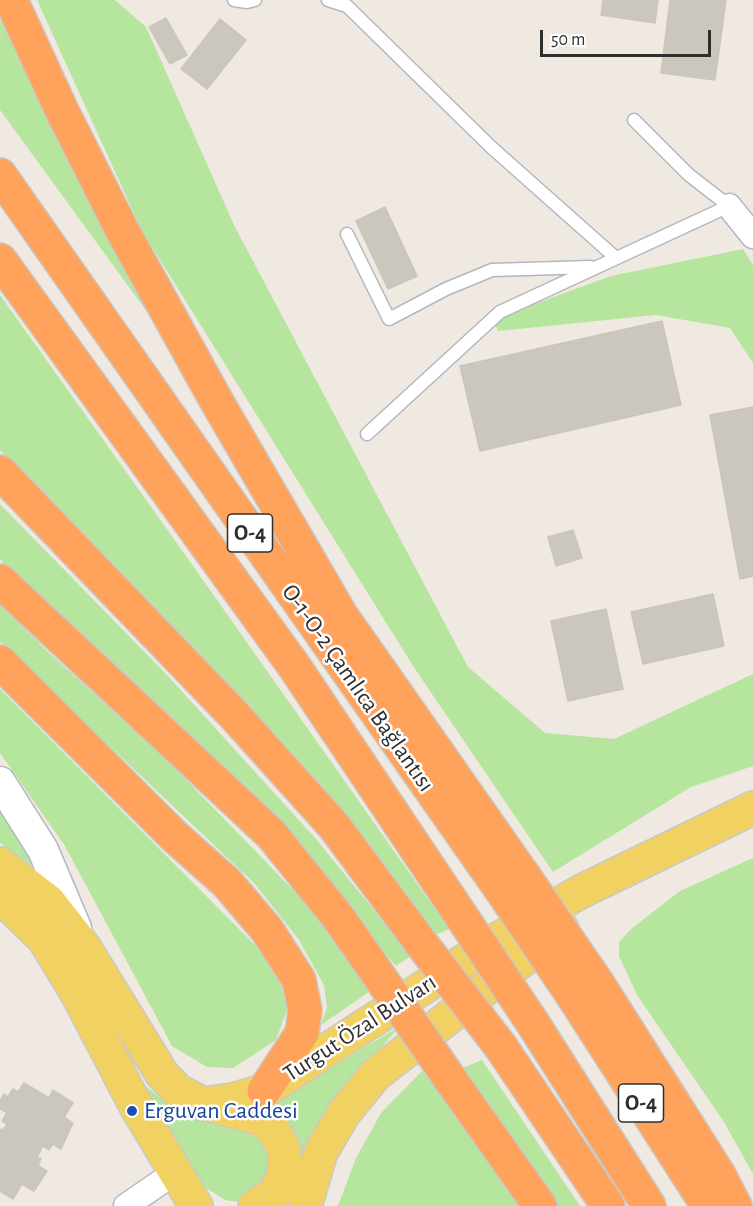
<!DOCTYPE html>
<meta charset="utf-8">
<style>
body{margin:0}
#map{position:relative;width:753px;height:1206px;overflow:hidden;background:#efe9e1;font-family:"Alegreya Sans",sans-serif}
canvas{display:block}
.scale{position:absolute;left:540px;top:30px;width:171px;height:27px;box-sizing:border-box;border:3px solid #2e2e2e;border-top:0;padding-left:8px;font-size:18px;line-height:21px;white-space:nowrap;color:#2e2e2e;-webkit-text-stroke:4px #fff;paint-order:stroke}
</style>
<div id="map">
<canvas width="753" height="1206"></canvas>
<div class="scale">50 m</div>
</div>
<script>
const ctx = document.querySelector('canvas').getContext('2d');
ctx.lineJoin = 'round';
function paint(path, color) { ctx.fillStyle = color; ctx.fill(path, 'evenodd'); }
const shape = rows => new Path2D(rows.map(r => 'M' + r).join(''));
function strokePath(path, color, width, dash) { ctx.strokeStyle = color; ctx.lineWidth = width; ctx.lineCap = dash ? 'butt' : 'round'; ctx.setLineDash(dash || []); ctx.stroke(path); }
function drawText(font, color, halo, rows, align = 'center') {
  ctx.font = font + ' "Alegreya Sans",sans-serif'; ctx.lineWidth = 5; ctx.setLineDash([]); ctx.textBaseline = 'middle'; ctx.strokeStyle = halo; ctx.fillStyle = color; for (const [text, x, y, turn = 0] of rows) {
    ctx.save(); ctx.translate(x, y); ctx.rotate((+turn || 0) * Math.PI / 180); ctx.textAlign = isNaN(turn) ? turn : align; if (halo) ctx.strokeText(text, 0, 0); ctx.fillText(text, 0, 0); ctx.restore();
  }
}
paint(shape([
 [37,0,115,0,146,27,235,227,468,667,545,733,614,739,753,674,753,766,691,787,553,872,415,669,142,231],
 [0,20,158,317,153,320,0,110],
 [743,249,753,265,753,363,730,328,656,315,498,331,493,319,611,276],
 [0,295,181,549,449,929,435,935,279,738,0,450],
 [0,504,167,675,316,839,411,956,396,966,245,793,127,676,26,591,0,559],
 [0,604,47,651,167,760,297,894,376,987,321,1025,327,1007,324,985,299,940,255,884,0,642],
 [0,689,251,941,280,974,287,1010,276,1040,233,1068,207,1067,172,1046,65,846,0,753],
 [0,807,41,872,0,843],
 [753,858,753,1174,724,1122,637,995,619,956,619,942,631,929,680,891],
 [400,1026,329,1107,303,1154,291,1195,291,1206,275,1206,265,1108],
 [482,1060,580,1206,555,1206,460,1069],
 [422,1071,435,1087,521,1206,338,1206,356,1158,381,1113],
 [141,1082,165,1102,187,1114,245,1132,264,1143,270,1156,266,1176,257,1191,240,1202,225,1200,205,1187,184,1169]
]), '#b6e59e');
const building = shape([
 [603,0,658,0,655,23,601,15,603,0],
 [670,0,726,0,715,80,661,73,670,0],
 [166,18,187,55,170,64,149,27,166,18],
 [220,19,246,40,207,89,181,69,220,19],
 [385,207,417,276,388,289,356,221,385,207],
 [662,321,681,405,480,451,460,366,662,321],
 [753,407,753,576,740,579,710,415,753,407],
 [573,530,582,558,556,566,548,537,573,530],
 [713,594,724,646,643,664,631,612,713,594],
 [606,609,623,689,568,701,551,621,606,609],
 [24,1083,49,1098,53,1090,73,1103,64,1117,73,1123,61,1149,53,1144,49,1150,43,1146,37,1157,41,1159,38,1166,47,1171,34,1191,22,1184,13,1199,0,1191,0,1129,3,1130,7,1124,2,1121,7,1113,0,1109,0,1101,4,1094,8,1097,13,1089,18,1092,24,1083]
]);
paint(building, '#cbc7bf');
strokePath(building, '#cbc5ba', 1.5);
const service = shape([
 [234,0,247,2,255,0],
 [328,0,347,6,491,147,616,258],
 [347,234,389,319,446,289,492,270,591,267],
 [367,434,500,312,729,206,689,175,634,120]
]);
const minor = shape([
 [729,206,753,236],
 [126,1206,174,1173]
]);
const tertiary = shape([
 [0,782,43,850,76,928]
]);
const primary = shape([
 [0,864,48,901,84,947,162,1074,178,1091,204,1104,232,1100,264,1091,498,939,580,892,753,808],
 [0,896,44,939,78,995,137,1108,196,1206],
 [214,1106,261,1119,273,1129,284,1149,285,1168,281,1183,272,1195,255,1206],
 [305,1206,321,1152,344,1113,375,1075,562,929]
]);
const motorway = shape([
 [11,0,61,109,122,230,217,402,341,615,524,876],
 [0,175,502,891],
 [0,260,294,666,462,917],
 [0,472,235,716,334,826,421,943],
 [0,581,271,834,338,917,368,960],
 [0,662,173,835,227,883,267,930,299,980,305,1010,302,1033,264,1091],
 [598,984,719,1175,735,1206],
 [575,999,708,1206],
 [534,1025,649,1206],
 [501,1047,608,1206],
 [450,1079,540,1206]
]);
strokePath(service, '#b4b7c1', 15);
strokePath(minor, '#b4b7c1', 27);
strokePath(tertiary, '#b4b7c1', 33);
strokePath(primary, '#c9c9c9', 36);
strokePath(motorway, '#c9c9c9', 36);
strokePath(service, '#fff', 12);
strokePath(minor, '#fff', 24);
strokePath(tertiary, '#fff', 30);
strokePath(primary, '#f2d163', 33);
strokePath(motorway, '#ffa35c', 33);
const motorwayBridge = shape([
 [524,876,598,984],
 [502,891,575,999],
 [462,917,534,1025],
 [421,943,501,1047],
 [368,960,450,1079]
]);
strokePath(motorwayBridge, '#c9c9c9', 36, []);
strokePath(motorwayBridge, '#ffa35c', 33);
for (const [x, y, r, color] of [
 [132,1111,6,"#1a4fb4"]
]) { const dot = new Path2D(); dot.arc(x, y, r, 0, 2 * Math.PI); ctx.fillStyle = color; ctx.fill(dot); strokePath(dot, '#fff', 2); }
for (const [x, y, w] of [
 [250,533,45],
 [641,1103,45]
]) { const box = new Path2D(); box.roundRect(x - w / 2, y - 19, w, 38, 4.5); ctx.fillStyle = '#fff'; ctx.fill(box); strokePath(box, '#2e2e2e', 1.5); }
drawText('bold 22px', '#2e2e2e', null, [
 ["O-4",250,533],
 ["O-4",641,1103]
]);
drawText('24px', '#2e2e2e', '#fff', [
 ["O-1-O-2 Çamlıca Bağlantısı",358,688,55],
 ["Turgut Özal Bulvarı",360,1028,-33]
]);
drawText('24px', '#164399', '#fff', [
 ["Erguvan Caddesi",144,1111]
], 'left');
</script>
